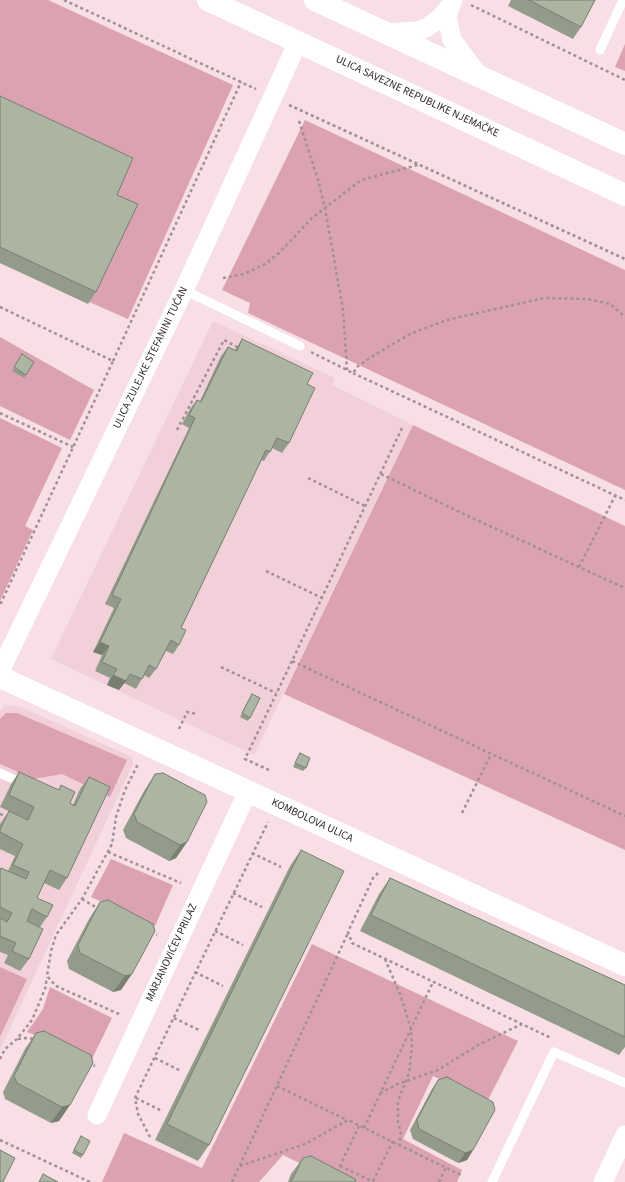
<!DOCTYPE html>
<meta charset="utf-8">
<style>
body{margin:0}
canvas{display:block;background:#f8dee5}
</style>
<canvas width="625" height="1182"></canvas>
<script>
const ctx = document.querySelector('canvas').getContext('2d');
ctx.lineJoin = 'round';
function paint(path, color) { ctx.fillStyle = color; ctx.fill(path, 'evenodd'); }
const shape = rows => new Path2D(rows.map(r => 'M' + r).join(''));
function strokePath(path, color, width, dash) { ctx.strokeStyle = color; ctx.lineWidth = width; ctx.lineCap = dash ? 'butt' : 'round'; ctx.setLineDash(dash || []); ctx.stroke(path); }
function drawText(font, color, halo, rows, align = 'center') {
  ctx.font = font + ' "Source Sans 3",sans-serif'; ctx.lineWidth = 3; ctx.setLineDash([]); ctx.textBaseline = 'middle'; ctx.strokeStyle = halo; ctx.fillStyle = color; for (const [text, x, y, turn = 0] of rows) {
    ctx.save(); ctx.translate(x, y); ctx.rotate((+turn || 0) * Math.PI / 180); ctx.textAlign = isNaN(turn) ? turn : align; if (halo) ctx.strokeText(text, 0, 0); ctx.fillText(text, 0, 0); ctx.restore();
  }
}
paint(shape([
 [213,321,335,378,332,385,413,425,254,755,51,659],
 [5,705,21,707,132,757,133,764,0,1050,0,711]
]), '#f1d0d9');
paint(shape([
 [0,0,48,0,233,85,128,319,0,263],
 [625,44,625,71,615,67],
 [305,120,625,270,625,490,248,313,250,303,222,290],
 [0,337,94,390,70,440,0,406],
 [0,418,62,448,25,526,33,530,0,601],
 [413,425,625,526,625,850,284,694],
 [6,713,17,713,127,760,110,797,62,774,34,779,0,764,0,719],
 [111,859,173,885,155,926,91,897],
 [312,944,518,1041,487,1102,433,1076,403,1139,462,1170,457,1182,338,1182,283,1155,259,1182,102,1182,124,1133,202,1168],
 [0,967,27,979,0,1037],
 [50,987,112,1018,92,1059,27,1032,43,1009]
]), '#dba2b2');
strokePath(shape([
 [64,0,256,89],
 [471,5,625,80],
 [289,105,625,259],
 [299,121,319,183,325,208,343,310,347,370],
 [223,278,244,274,265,264,279,253,312,218,361,180,418,165],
 [0,307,113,361,0,605],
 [311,352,353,373,358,366,376,354,410,334,447,320,544,298,587,299,610,304,625,317],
 [113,361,241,82],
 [353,373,625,500],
 [0,413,73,447],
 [402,428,292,661,625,816],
 [177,430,224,340,239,348],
 [381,474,468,516,625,588],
 [308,478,365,506],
 [579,567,615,496],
 [266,571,322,598],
 [221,667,276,693],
 [179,729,187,712,197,714],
 [269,770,245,759,292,661],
 [462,813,491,754],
 [0,814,7,817],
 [108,852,181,883],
 [252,853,281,867],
 [378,873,373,878,348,932,352,943,551,1038],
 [233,893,262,907],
 [82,899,99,909],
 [215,931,243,945],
 [151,932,157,935],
 [385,959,400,994,411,1029,412,1048,409,1073,398,1101,398,1122,401,1134,399,1144],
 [195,972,223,986],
 [119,1014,56,986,47,976,51,951,56,935,82,899,112,844,116,817,125,790,138,764],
 [174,1018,201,1031],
 [18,1039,25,1038,35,1039],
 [155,1058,181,1071],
 [0,1059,5,1049,17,1039,32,1020,45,989,47,977],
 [88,1063,95,1066],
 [277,1086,347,1120],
 [380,1093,398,1084,438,1070,478,1045,522,1024],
 [136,1098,162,1111],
 [364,1128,433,982],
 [150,1137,138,1114,135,1098,268,822],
 [0,1140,90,1182],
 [240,1166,305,1144,348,1120,463,1176],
 [340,1166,374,1182],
 [337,1172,359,1126],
 [373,1181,393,1141],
 [232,1182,348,933],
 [439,1182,446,1167]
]), '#a39096', 2.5, [3, 3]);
strokePath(shape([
 [600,50,623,0],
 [184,290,300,346],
 [0,773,24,784],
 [492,1182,554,1052,625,1083]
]), '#fff', 9);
strokePath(shape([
 [453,0,447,16,452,40,479,76],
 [385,33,416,31,426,28,439,19,449,7],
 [0,671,184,290,298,42],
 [97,1115,248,791],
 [603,1182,625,1135]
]), '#fff', 19);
strokePath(shape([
 [208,0,625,195],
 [315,0,625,144],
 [0,677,625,965]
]), '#fff', 22);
paint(shape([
 [511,0,595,0,581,27,573,39,508,6],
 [0,96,117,195,96,292,88,304,0,263],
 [242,339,307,384,289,443,282,453,272,448,264,461,261,460,181,628,179,645,173,654,166,651,156,669,149,678,144,675,136,689,124,683,119,690,107,685,110,678,95,671,102,655,93,652,114,608,105,604,189,428,182,424,190,409,197,400,200,401,221,356,228,347,235,350],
 [22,354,34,362,24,378,12,371],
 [252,694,250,718,248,721,240,717,250,697],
 [300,753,306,768,303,771,293,767],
 [19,772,58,790,61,785,70,803,73,805,80,789,89,777,67,878,59,890,44,883,37,898,47,917,40,927,29,959,20,971,4,963,8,955,0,952,0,869,1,868,8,871,15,856,0,849,0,824,9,811,25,819,0,807,11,784],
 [155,774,187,842,176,858,169,861,126,838,123,830,144,791],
 [301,850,209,1145,198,1161,155,1140,290,866],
 [390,878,625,985,625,1047,619,1055,360,931,379,894],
 [100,902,153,924,121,990,113,992,69,969,67,961,89,919],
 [36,1033,70,1105,59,1121,51,1123,5,1099,3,1092,25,1049],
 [438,1080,473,1150,467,1160,458,1163,413,1139,410,1130,432,1089],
 [81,1136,83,1155,81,1158,72,1153],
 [303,1158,356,1182,288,1182,291,1174]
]), '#939c8a');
paint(shape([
 [100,642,109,646,102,655,93,652],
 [113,675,126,681,119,690,107,685],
 [187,842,176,858,169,861,180,845],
 [132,974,121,990,113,992,125,976],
 [70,1105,59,1121,51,1123,62,1107],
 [473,1150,467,1160,458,1163,465,1153]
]), '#787f71');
const building = shape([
 [529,0,595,0,581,27,529,0],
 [0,96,133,158,117,195,138,204,96,292,0,247,0,96],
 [242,339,313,373,307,384,315,388,289,443,277,438,270,452,266,450,181,628,186,630,179,645,171,640,156,669,149,665,142,679,130,674,126,681,113,675,117,669,102,662,109,646,100,642,121,599,112,595,195,418,189,415,197,400,201,402,228,347,237,351,242,339],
 [22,354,34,362,26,375,14,367,22,354],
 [252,694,260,698,250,718,242,713,252,694],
 [300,753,310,758,306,768,295,763,300,753],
 [19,772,59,790,61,785,75,792,70,803,75,806,89,777,110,787,67,878,50,870,37,898,53,905,47,917,32,909,27,921,43,929,29,959,12,951,16,943,0,936,0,918,7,922,12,913,0,907,0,870,1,868,26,879,29,872,13,865,23,844,0,832,0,830,9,811,28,820,34,807,9,795,19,772],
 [163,773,205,795,207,802,187,842,180,845,137,822,134,814,155,774,163,773],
 [301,850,344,871,209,1145,167,1124,301,850],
 [390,878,625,985,625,1037,371,915,390,878],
 [108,900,153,924,155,931,132,974,125,976,80,953,78,945,100,902,108,900],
 [44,1031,91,1055,93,1063,70,1105,62,1107,17,1083,14,1076,36,1033,44,1031],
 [447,1077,493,1102,495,1110,473,1150,465,1153,419,1129,417,1120,438,1080,447,1077],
 [81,1136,90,1141,83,1155,74,1150,81,1136],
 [0,1150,15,1158,3,1182,0,1182,0,1150],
 [311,1156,355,1179,356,1182,291,1182,303,1158,311,1156],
 [43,1174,58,1182,39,1182,43,1174]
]);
paint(building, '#abb5a1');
strokePath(building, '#787f71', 1);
drawText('11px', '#31282b', '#fff', [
 ["ULICA SAVEZNE REPUBLIKE NJEMAČKE",417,97,25],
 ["ULICA ZULEJKE STEFANINI TUĆAN",151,358,-64],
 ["KOMBOLOVA ULICA",312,821,25],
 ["MARJANOVIĆEV PRILAZ",172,953,-65]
]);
</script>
